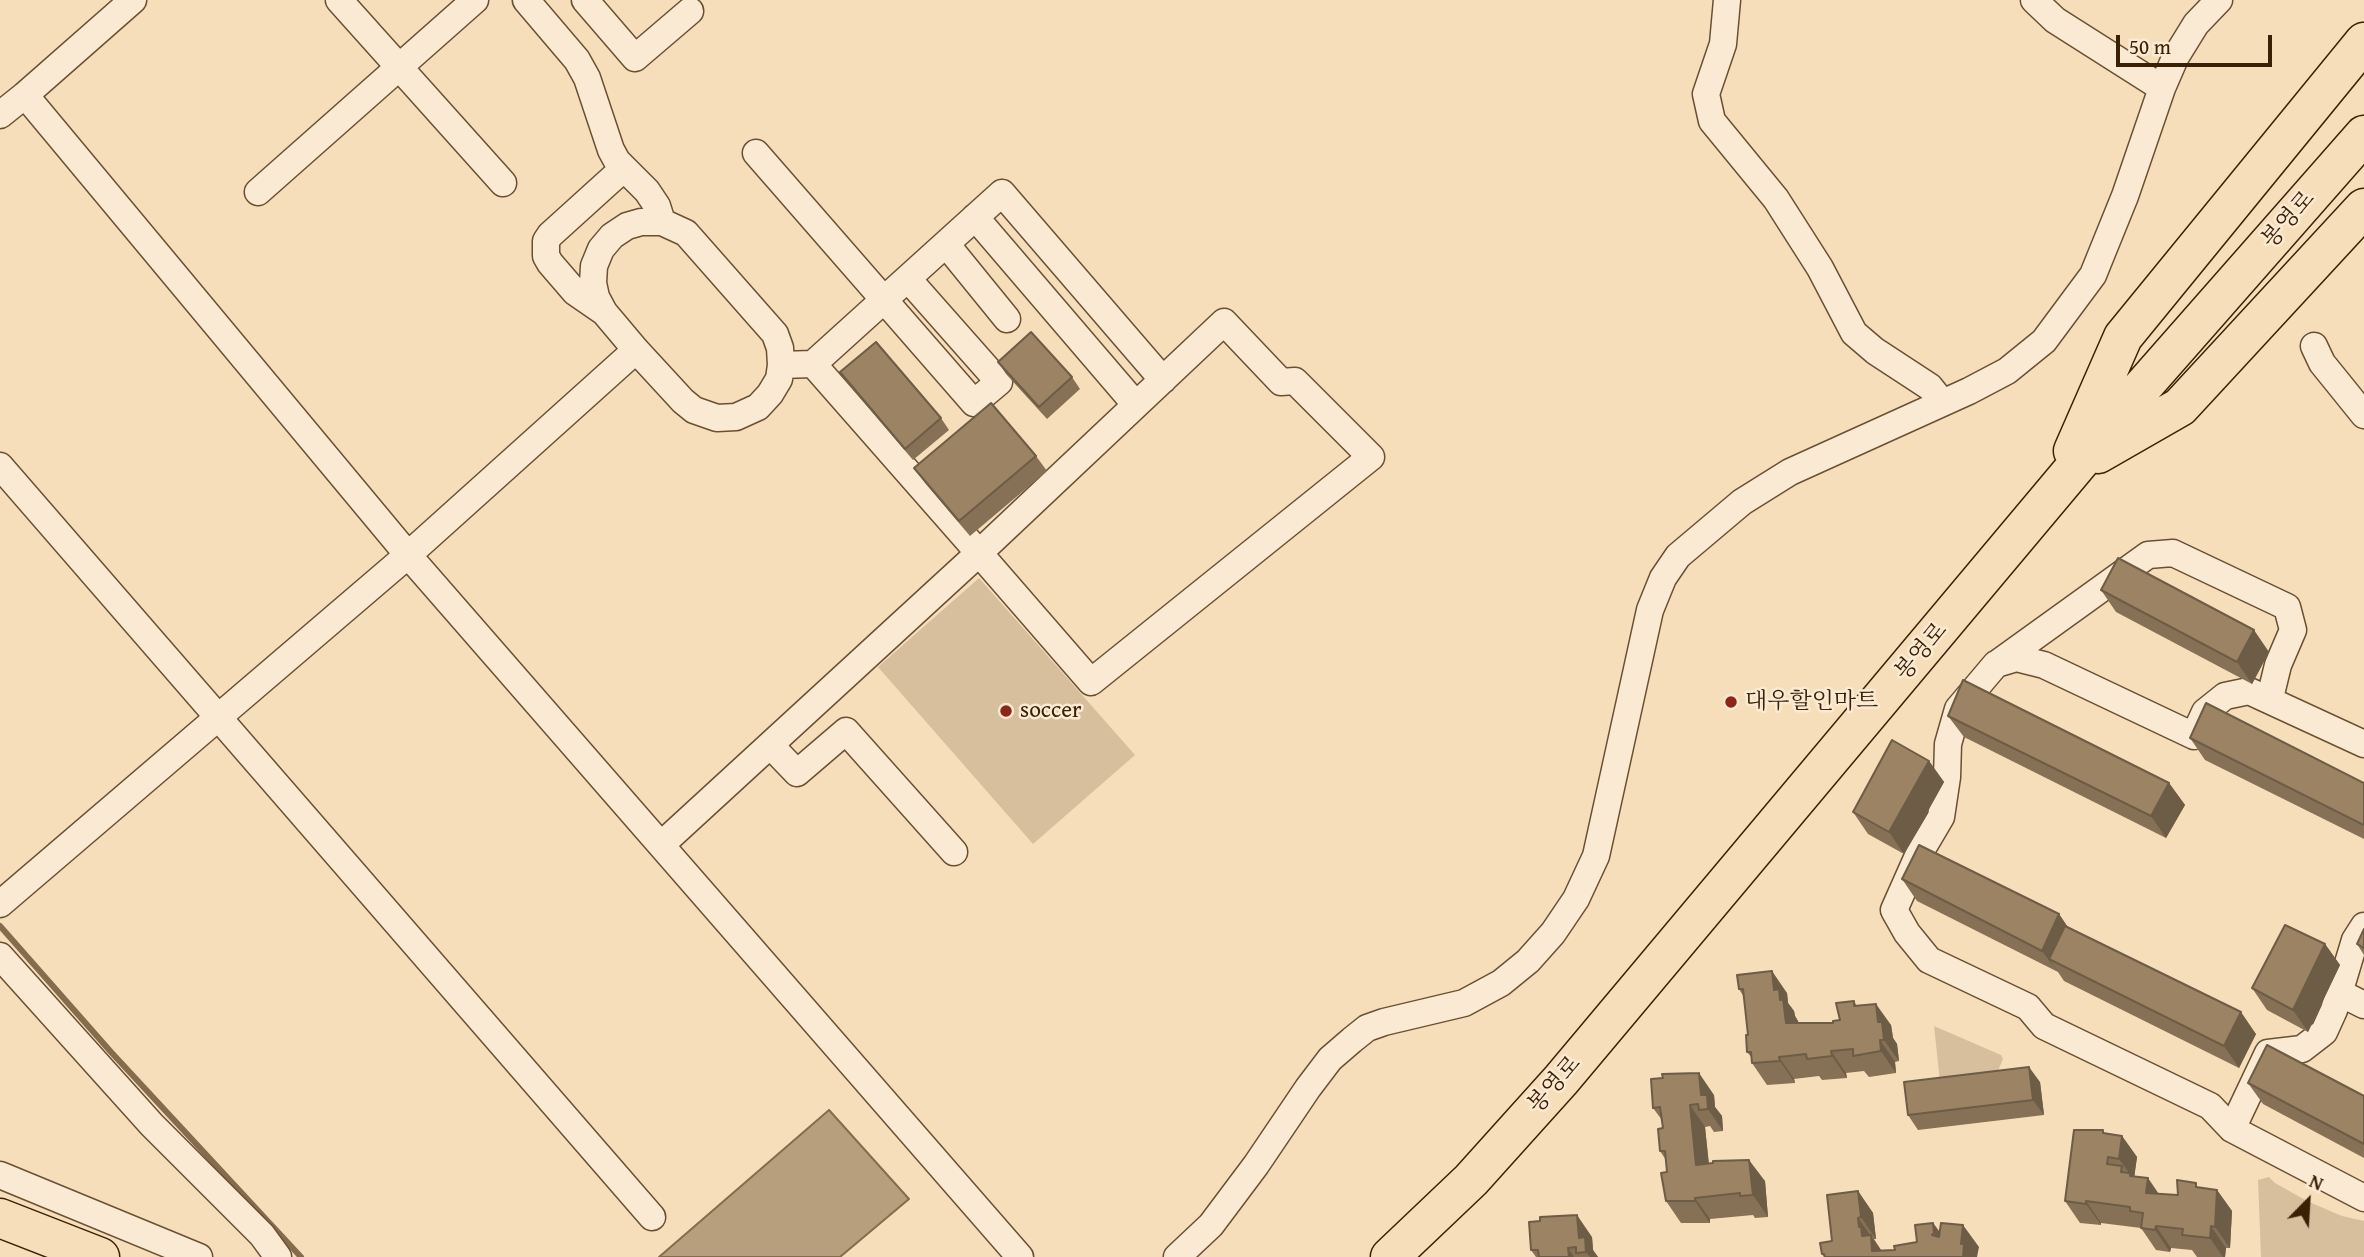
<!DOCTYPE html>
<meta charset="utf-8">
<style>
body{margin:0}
#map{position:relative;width:2364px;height:1257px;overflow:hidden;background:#f7debb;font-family:"Gentium Book Plus",serif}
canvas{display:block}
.north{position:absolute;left:2273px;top:1166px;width:70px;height:70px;-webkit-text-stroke:5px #faead3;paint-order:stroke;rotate:24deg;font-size:19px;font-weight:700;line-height:28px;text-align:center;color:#3a2106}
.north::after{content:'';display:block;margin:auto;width:24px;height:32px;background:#3a2106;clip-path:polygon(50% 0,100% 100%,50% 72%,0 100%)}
.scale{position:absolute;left:2116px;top:35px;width:156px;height:32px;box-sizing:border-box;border:4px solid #3a2106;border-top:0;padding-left:9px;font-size:21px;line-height:24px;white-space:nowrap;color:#3a2106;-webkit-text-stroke:5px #faead3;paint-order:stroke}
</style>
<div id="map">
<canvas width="2364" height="1257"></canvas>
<div class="north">N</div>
<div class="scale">50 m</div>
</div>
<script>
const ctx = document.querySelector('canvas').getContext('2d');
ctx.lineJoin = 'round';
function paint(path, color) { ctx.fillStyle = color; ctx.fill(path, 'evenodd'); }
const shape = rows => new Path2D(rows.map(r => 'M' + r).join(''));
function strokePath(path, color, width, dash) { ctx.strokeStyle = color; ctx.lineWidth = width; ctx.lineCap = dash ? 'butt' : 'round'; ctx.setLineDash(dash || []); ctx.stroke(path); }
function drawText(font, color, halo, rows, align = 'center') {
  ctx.font = font + ' "Gentium Book Plus","Noto Serif KR",serif'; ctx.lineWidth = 5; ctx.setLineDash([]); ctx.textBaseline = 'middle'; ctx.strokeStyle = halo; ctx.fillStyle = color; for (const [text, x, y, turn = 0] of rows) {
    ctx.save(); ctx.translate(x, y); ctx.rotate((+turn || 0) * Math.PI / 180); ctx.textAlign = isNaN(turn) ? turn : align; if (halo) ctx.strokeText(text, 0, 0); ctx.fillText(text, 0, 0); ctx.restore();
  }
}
paint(shape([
 [979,578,1135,755,1033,844,878,667],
 [1934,1026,2001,1055,2003,1059,1997,1073,1940,1082],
 [2269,1177,2275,1183,2307,1201,2342,1216,2364,1221,2364,1257,2261,1257,2258,1180]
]), '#d7be9c');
const water = shape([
 [829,1110,909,1199,840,1257,659,1257,829,1110]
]);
paint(water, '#b79e7d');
strokePath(water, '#856c4d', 2);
strokePath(shape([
 [0,926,111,1052,301,1257]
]), '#856c4d', 6);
const minor = shape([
 [133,0,25,95,408,555,1020,1257],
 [339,0,503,183],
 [526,0,577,60,587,78,611,150,617,161,647,191,657,206,662,222],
 [585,0,635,58,690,11],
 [1727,0,1723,44,1706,94,1712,121,1776,199,1820,268,1854,333,1875,351,1930,387,1942,402],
 [2034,0,2055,20,2162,88],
 [0,115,25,95],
 [756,153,974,403,999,382,908,279],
 [258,192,475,0],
 [975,217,1136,405],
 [641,222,662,222,686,233,775,334,780,348,781,365,779,379,770,394,758,407,736,417,717,418,694,410,683,401,636,350,604,312,596,297,593,283,594,266,601,249,612,236,627,226,641,222],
 [946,244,1007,319],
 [604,312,575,292,550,263,546,256,546,241,550,235,624,168],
 [2314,346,2322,363,2364,415],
 [813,364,1002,193,1163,380],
 [0,466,652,1217],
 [1998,663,2148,555,2173,553,2287,607,2293,630,2278,665,2270,698],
 [2364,744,2249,691,2225,696,2205,712,2194,736,2044,665,2016,658,1996,664,1958,709,1948,744,1947,777,1941,817,1918,856,1894,910,1907,933,1929,960,2028,1007,2044,1026,2210,1106,2232,1129,2364,1198],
 [771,746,797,773,846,731,954,852],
 [661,845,979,553,1224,322,1281,382,1295,381,1371,457,1091,682,979,553,813,364,781,365],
 [0,904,408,555,636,350],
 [0,956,152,1125,262,1235,278,1257],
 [2338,992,2364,1005],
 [2232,1129,2268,1053,2302,1049,2324,1032,2334,1010,2355,940,2364,926],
 [0,1175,199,1257],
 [1177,1257,1211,1225,1256,1165,1308,1088,1330,1059,1352,1040,1367,1028,1384,1022,1464,1003,1501,983,1528,961,1553,933,1576,899,1596,856,1650,610,1663,578,1678,556,1742,502,1790,472,1969,391,2007,371,2044,341,2093,275,2125,196,2162,88,2175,58,2196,24,2219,0]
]);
const highway = shape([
 [2073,451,2123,337,2364,42],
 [2098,454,2180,407,2364,208],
 [0,1218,100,1257],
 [1390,1257,1471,1180,1561,1080,2139,391,2364,135]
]);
strokePath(minor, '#695033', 29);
strokePath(highway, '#3a2106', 41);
strokePath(minor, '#faead3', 26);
strokePath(highway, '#f7debb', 38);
paint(shape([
 [998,362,1072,377,1080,389,1047,419,1006,374],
 [840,372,941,418,949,430,913,460,848,384],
 [1036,456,1047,471,970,536,925,483,914,468],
 [2101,590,2269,652,2252,684,2116,612],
 [1948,716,2169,783,2185,805,2166,838,1964,737],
 [2190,738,2364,783,2364,839,2205,760],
 [1929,761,1944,782,1904,854,1868,834,1853,812],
 [1902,879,2059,914,2068,928,2256,1034,2239,1068,2064,981,2058,972,1917,901],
 [2364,929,2364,955,2357,944],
 [2325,944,2340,965,2308,1032,2267,1010,2252,988],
 [1737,975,1787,993,1788,1003,1794,1011,1795,1016,1799,1023,1833,1023,1840,1020,1854,1001,1857,1006,1891,1025,1893,1038,1897,1044,1899,1061,1895,1062,1896,1073,1869,1077,1864,1071,1846,1073,1847,1078,1822,1080,1819,1076,1794,1079,1795,1083,1767,1085,1752,1063,1752,1058,1747,1052,1748,1035,1744,997,1739,989],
 [2040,1082,2044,1115,1918,1130,1908,1115],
 [2248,1083,2364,1096,2364,1158,2263,1104],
 [1714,1095,1715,1107,1722,1116,1723,1131,1714,1132,1710,1126,1705,1127,1709,1164,1765,1181,1768,1217,1755,1218,1753,1215,1710,1219,1710,1223,1681,1223,1666,1201,1667,1172,1666,1160,1660,1151,1663,1128,1662,1120,1653,1108],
 [2103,1130,2105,1134,2122,1136,2137,1157,2134,1177,2159,1194,2178,1195,2199,1188,2217,1190,2232,1211,2230,1248,2226,1248,2225,1257,2197,1257,2192,1250,2171,1248,2170,1252,2156,1250,2141,1228,2101,1223,2101,1225,2080,1223,2065,1201],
 [1858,1191,1873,1213,1876,1239,1874,1239,1881,1250,1895,1250,1917,1242,1933,1223,1940,1232,1979,1247,1824,1257,1822,1254,1832,1241],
 [1592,1237,1593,1250,1598,1257,1536,1257,1531,1250]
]), '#867156');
paint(shape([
 [2254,630,2269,652,2252,684,2237,662],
 [1929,761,1944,782,1904,854,1889,832],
 [2169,783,2185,805,2166,838,2151,816],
 [2059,914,2074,936,2049,959,2058,972,2042,951],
 [2325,944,2340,965,2308,1032,2293,1010],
 [1772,971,1787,993,1788,1003,1794,1011,1795,1016,1798,1021,1801,1045,1786,1023,1774,990],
 [1876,1004,1891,1025,1893,1038,1897,1044,1899,1061,1884,1040,1878,1022],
 [2241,1012,2256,1034,2239,1068,2224,1046],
 [1880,1040,1895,1062,1896,1073,1881,1051],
 [1831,1051,1846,1073,1847,1078,1832,1056],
 [1779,1057,1794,1079,1795,1083,1780,1061],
 [2029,1067,2040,1082,2044,1115,2033,1100],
 [1699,1073,1714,1095,1715,1107,1722,1116,1723,1131,1708,1109,1701,1095],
 [1690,1105,1705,1127,1711,1187,1696,1165],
 [2122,1136,2137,1157,2134,1179,2145,1195,2119,1159],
 [1749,1160,1765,1181,1768,1217,1753,1195],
 [2148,1178,2163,1200,2146,1193],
 [2217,1190,2232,1211,2230,1248,2215,1227],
 [1858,1191,1873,1213,1876,1239,1861,1217],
 [1695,1198,1710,1219,1710,1223,1695,1201],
 [2086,1201,2101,1223,2101,1225,2086,1204],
 [1577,1215,1592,1237,1593,1250,1598,1257,1590,1257,1586,1252,1579,1238],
 [1858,1218,1886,1257,1876,1257,1862,1236],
 [1933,1223,1948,1245,1949,1255,1934,1233],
 [1963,1225,1979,1247,1977,1257,1963,1257,1961,1244],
 [2156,1226,2171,1248,2170,1252,2155,1230],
 [2211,1226,2226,1248,2225,1257,2223,1257,2210,1238],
 [1568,1248,1574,1257,1569,1257]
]), '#6d5c46');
const building = shape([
 [1031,332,1072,377,1039,407,998,362,1031,332],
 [876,342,941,418,905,449,840,372,876,342],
 [991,403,1036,456,959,521,914,468,991,403],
 [2118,558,2254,630,2237,662,2101,590,2118,558],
 [1963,680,2169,783,2151,816,1948,716,1963,680],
 [2206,703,2364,783,2364,825,2190,738,2206,703],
 [1892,740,1929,761,1889,832,1853,812,1892,740],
 [1919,845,2059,914,2042,951,1902,879,1919,845],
 [2285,925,2325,944,2293,1010,2252,988,2285,925],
 [2065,926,2241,1012,2224,1046,2049,959,2065,926],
 [2364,929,2364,948,2357,944,2364,929],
 [1772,971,1774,990,1779,989,1780,1000,1783,999,1786,1023,1833,1023,1833,1021,1840,1020,1836,1003,1854,1001,1854,1006,1876,1004,1878,1022,1882,1022,1884,1040,1880,1040,1881,1051,1853,1056,1853,1049,1831,1051,1832,1056,1807,1059,1806,1054,1779,1057,1780,1061,1752,1063,1751,1052,1747,1052,1746,1035,1748,1035,1743,989,1739,989,1737,975,1772,971],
 [2267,1045,2364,1096,2364,1144,2248,1083,2267,1045],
 [2029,1067,2033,1100,1908,1115,1904,1082,2029,1067],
 [1699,1073,1701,1095,1707,1095,1708,1109,1699,1110,1698,1104,1690,1105,1696,1165,1713,1163,1713,1161,1749,1160,1753,1195,1740,1196,1740,1193,1695,1198,1695,1201,1666,1201,1661,1173,1667,1172,1665,1151,1660,1151,1658,1129,1663,1128,1660,1107,1653,1108,1651,1079,1663,1078,1662,1074,1699,1073],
 [2074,1130,2103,1130,2103,1133,2122,1136,2119,1159,2108,1157,2107,1164,2122,1166,2121,1172,2130,1173,2130,1176,2148,1178,2146,1193,2178,1195,2177,1180,2196,1183,2196,1187,2217,1190,2215,1227,2211,1226,2210,1238,2182,1235,2183,1229,2156,1226,2155,1230,2141,1228,2143,1213,2130,1211,2130,1207,2086,1201,2086,1204,2065,1201,2074,1130],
 [1858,1191,1861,1217,1858,1218,1859,1227,1861,1226,1862,1236,1871,1235,1872,1251,1895,1250,1894,1246,1917,1242,1915,1225,1933,1223,1934,1233,1932,1235,1939,1237,1941,1223,1963,1225,1961,1244,1964,1244,1963,1257,1825,1257,1824,1254,1822,1254,1820,1243,1832,1241,1827,1195,1858,1191],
 [1577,1215,1579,1238,1585,1237,1586,1252,1576,1253,1576,1247,1568,1248,1569,1257,1539,1257,1538,1250,1531,1250,1529,1222,1540,1221,1540,1217,1577,1215]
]);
paint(building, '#9c8364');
strokePath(building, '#6d5c46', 2);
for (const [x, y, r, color] of [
 [1731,702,7,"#8f2418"],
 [1006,711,7,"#8f2418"]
]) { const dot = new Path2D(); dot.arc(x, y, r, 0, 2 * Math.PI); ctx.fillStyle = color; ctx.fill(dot); strokePath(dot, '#faead3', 2.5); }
drawText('23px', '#3a2106', '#faead3', [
 ["봉영로",2289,220,-49],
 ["봉영로",1922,652,-50],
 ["봉영로",1555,1085,-49]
]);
drawText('23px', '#3a2106', '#faead3', [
 ["대우할인마트",1745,702],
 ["soccer",1020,711]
], 'left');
</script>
